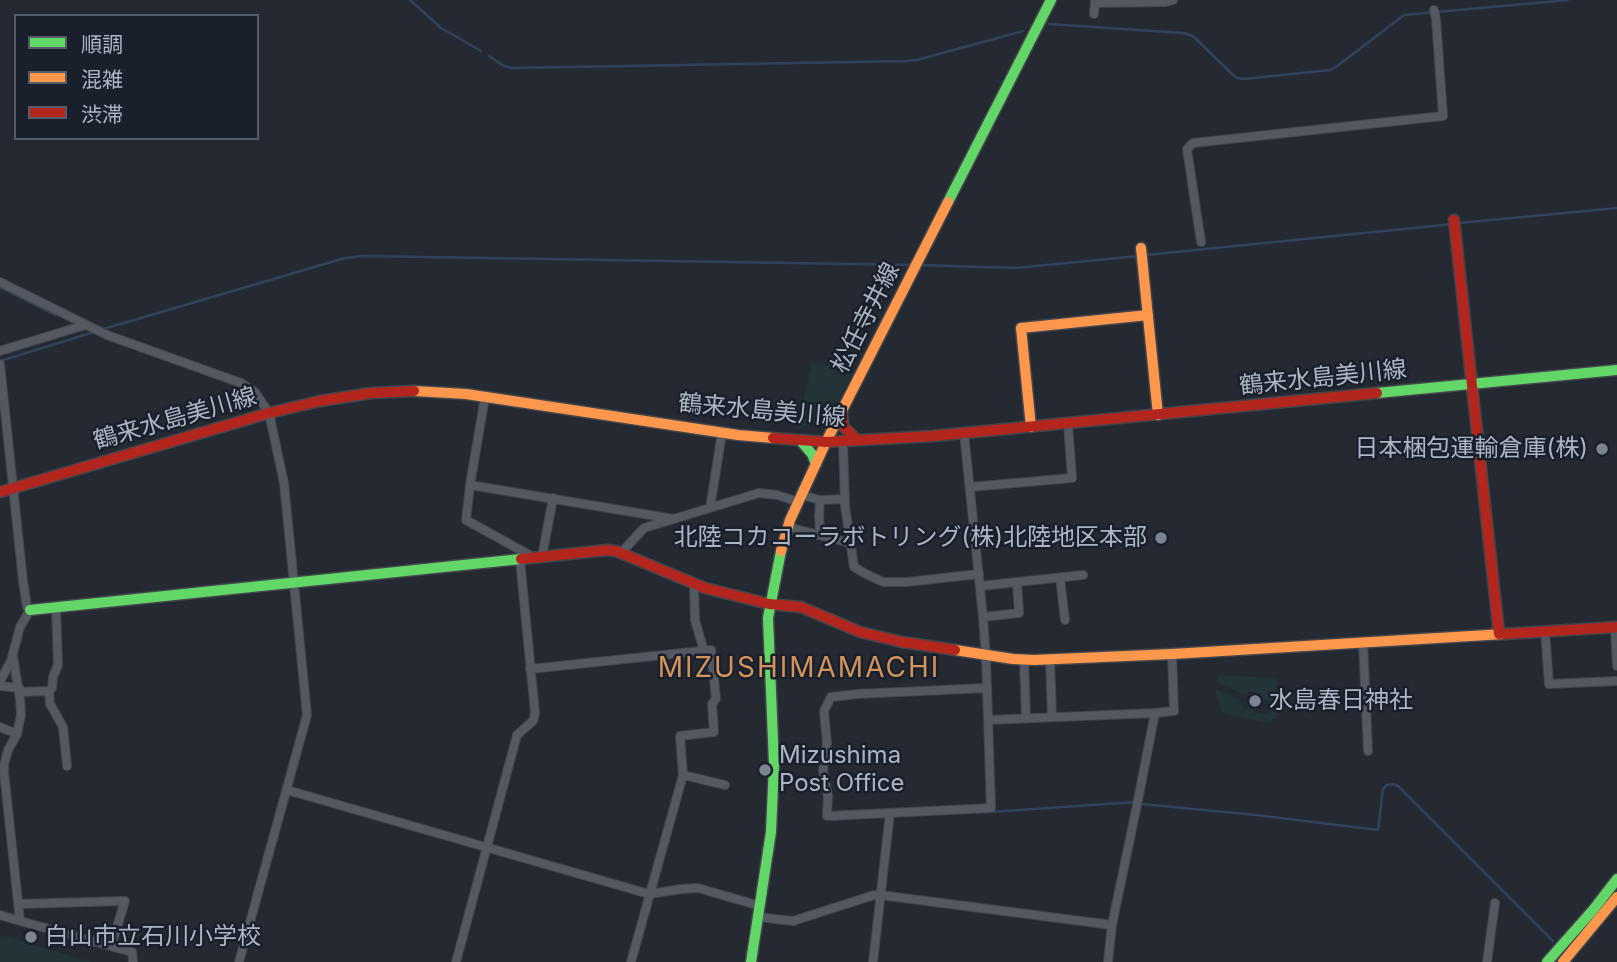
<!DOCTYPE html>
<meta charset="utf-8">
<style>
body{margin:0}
#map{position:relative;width:1617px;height:962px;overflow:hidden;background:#252a32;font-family:Inter,"Noto Sans JP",sans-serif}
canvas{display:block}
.legend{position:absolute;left:14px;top:14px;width:245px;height:126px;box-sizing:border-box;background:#19202c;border:2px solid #545c69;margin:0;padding:9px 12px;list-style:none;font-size:21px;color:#adb5c4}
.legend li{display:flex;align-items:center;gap:14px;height:35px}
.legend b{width:35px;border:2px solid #545c69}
</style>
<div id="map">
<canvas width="1617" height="962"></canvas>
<ul class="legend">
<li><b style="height:9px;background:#63d668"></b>順調</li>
<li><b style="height:9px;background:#ff974d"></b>混雑</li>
<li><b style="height:9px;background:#b3261e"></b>渋滞</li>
</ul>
</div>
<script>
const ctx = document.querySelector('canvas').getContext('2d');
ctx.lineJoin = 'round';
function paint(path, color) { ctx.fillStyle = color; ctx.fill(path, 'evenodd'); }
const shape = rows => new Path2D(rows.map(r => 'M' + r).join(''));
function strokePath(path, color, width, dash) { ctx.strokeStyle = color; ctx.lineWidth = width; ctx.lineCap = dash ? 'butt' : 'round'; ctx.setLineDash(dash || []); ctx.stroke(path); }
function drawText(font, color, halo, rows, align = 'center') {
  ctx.font = font + ' Inter,"Noto Sans JP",sans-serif'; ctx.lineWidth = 5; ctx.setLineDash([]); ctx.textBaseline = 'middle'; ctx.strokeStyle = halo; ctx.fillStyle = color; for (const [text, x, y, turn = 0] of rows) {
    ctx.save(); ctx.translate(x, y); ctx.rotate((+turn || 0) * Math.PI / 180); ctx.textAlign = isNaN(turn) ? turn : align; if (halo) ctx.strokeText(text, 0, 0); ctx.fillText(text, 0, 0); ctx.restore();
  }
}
paint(shape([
 [812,363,853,371,831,416,797,429],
 [1218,675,1275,678,1283,710,1269,723,1222,713,1215,689,1239,699,1242,708,1266,715,1275,705,1251,691,1243,694,1217,683],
 [0,935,92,962,0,962]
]), '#233438');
strokePath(shape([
 [410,0,441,28,481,51],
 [1049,24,1183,33,1193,36,1232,74,1237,78,1244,79,1330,70,1336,67,1404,15,1568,0],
 [489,56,504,66,512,68,907,61,917,60,1023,31],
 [1459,223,1617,208],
 [1146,255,1453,224],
 [919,265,1015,268,1139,256],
 [0,287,55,315],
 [100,330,345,258,363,256,912,265],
 [0,361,94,332],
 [1141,804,1256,815,1378,830,1383,789,1387,785,1393,784,1398,786,1553,941],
 [991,812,1135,802],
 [834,820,858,818]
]), '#32425b', 2.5);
const street = shape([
 [1095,3,1165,2,1173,0],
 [1094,14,1095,0],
 [1201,242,1187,149,1193,143,1443,116,1436,19,1434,10],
 [0,282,107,335,241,383,255,392,269,413,284,483,307,715,239,962],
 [0,351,85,325],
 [0,364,23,581,27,607,30,610,20,627,11,661,0,681],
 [964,433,983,617,986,659,991,808,827,816,828,796,823,770,827,743,824,711,831,697,857,694,986,688],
 [843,441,845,506,854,567,866,574,883,582,907,582,979,574],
 [470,485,485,397],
 [970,487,1072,478,1068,424],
 [802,495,820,500,844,499],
 [710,508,722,433],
 [788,527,850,543],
 [818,535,820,530,819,516,820,500],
 [621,553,644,528,759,493,777,495,799,502],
 [533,557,466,520,470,485,674,519],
 [542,557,553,498],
 [1060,578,1065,620],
 [694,584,695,620,704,651],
 [980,586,1083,575],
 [56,607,58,665,53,677,52,688,49,691,50,704,63,727,67,766],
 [983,617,1019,613,1017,582],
 [1615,627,1617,666],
 [1545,631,1549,684,1617,681],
 [1363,642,1368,751],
 [13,657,20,699,21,715,17,734],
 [1050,659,1052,717],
 [1024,660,1026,718],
 [530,669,711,650,716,699,712,704,714,732,680,736,683,775,631,962],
 [0,686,19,688],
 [20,692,49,691],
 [988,720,1155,713],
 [0,727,17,734,8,750,4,765,4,772,20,921,132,952,133,962],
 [683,775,725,785],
 [287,790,649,894,681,889,698,888,760,906],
 [18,904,125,901,111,946],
 [0,915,20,921],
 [758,917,793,921,874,895,880,895,1112,925],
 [456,962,517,735,533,721,535,713,520,560],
 [873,962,890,813],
 [1108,962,1112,925,1138,800,1155,713,1174,711,1172,654],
 [1487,962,1495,903]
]);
const fast = shape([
 [948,202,1051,0],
 [1377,393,1617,370],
 [800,440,812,454,816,464],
 [30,610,521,559],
 [751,962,771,832,774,765,768,618,781,551],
 [1547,962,1593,910,1617,879]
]);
const slow = shape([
 [1141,248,1158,415],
 [414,391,466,394,738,435,773,438],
 [1031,427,1021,328,1148,315],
 [781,551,790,520,826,442,948,202],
 [955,650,1013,659,1034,660,1172,654,1504,634],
 [1563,962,1617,897]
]);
const jam = shape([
 [1454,220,1499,634],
 [842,413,843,426,857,440],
 [773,438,826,442,933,436,1377,393],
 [0,492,269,413,320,401,371,393,414,391],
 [521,559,607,550,616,551,705,588,769,604,801,607,860,632,902,642,955,650],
 [1504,634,1617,627]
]);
strokePath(street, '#42464c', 10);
strokePath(fast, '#42464c', 13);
strokePath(slow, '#42464c', 13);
strokePath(jam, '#42464c', 13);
strokePath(street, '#545860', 8);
strokePath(fast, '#63d668', 10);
strokePath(slow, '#ff974d', 10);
strokePath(jam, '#b3261e', 10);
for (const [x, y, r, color] of [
 [1602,449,7,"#7d8491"],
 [1161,538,7,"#7d8491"],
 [1255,701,7,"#7d8491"],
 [765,770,7,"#7d8491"],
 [31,937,7,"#7d8491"]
]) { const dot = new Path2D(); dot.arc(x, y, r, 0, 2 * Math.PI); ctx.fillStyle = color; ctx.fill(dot); strokePath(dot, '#19202c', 2.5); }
drawText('24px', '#adb5c4', '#19202c', [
 ["松任寺井線",866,318,-63],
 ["鶴来水島美川線",1323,378,-6],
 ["鶴来水島美川線",762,411,5],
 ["鶴来水島美川線",175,419,-16]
]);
drawText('24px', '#adb5c4', '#19202c', [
 ["日本梱包運輸倉庫(株)",1588,449,"right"],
 ["北陸コカコーラボトリング(株)北陸地区本部",1147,538,"right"],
 ["水島春日神社",1269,701],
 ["Mizushima",779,756],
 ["Post Office",779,784],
 ["白山市立石川小学校",45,937]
], 'left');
ctx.letterSpacing = '2px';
drawText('28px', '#d2945a', '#19202c', [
 ["MIZUSHIMAMACHI",799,669]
]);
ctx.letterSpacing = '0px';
</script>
